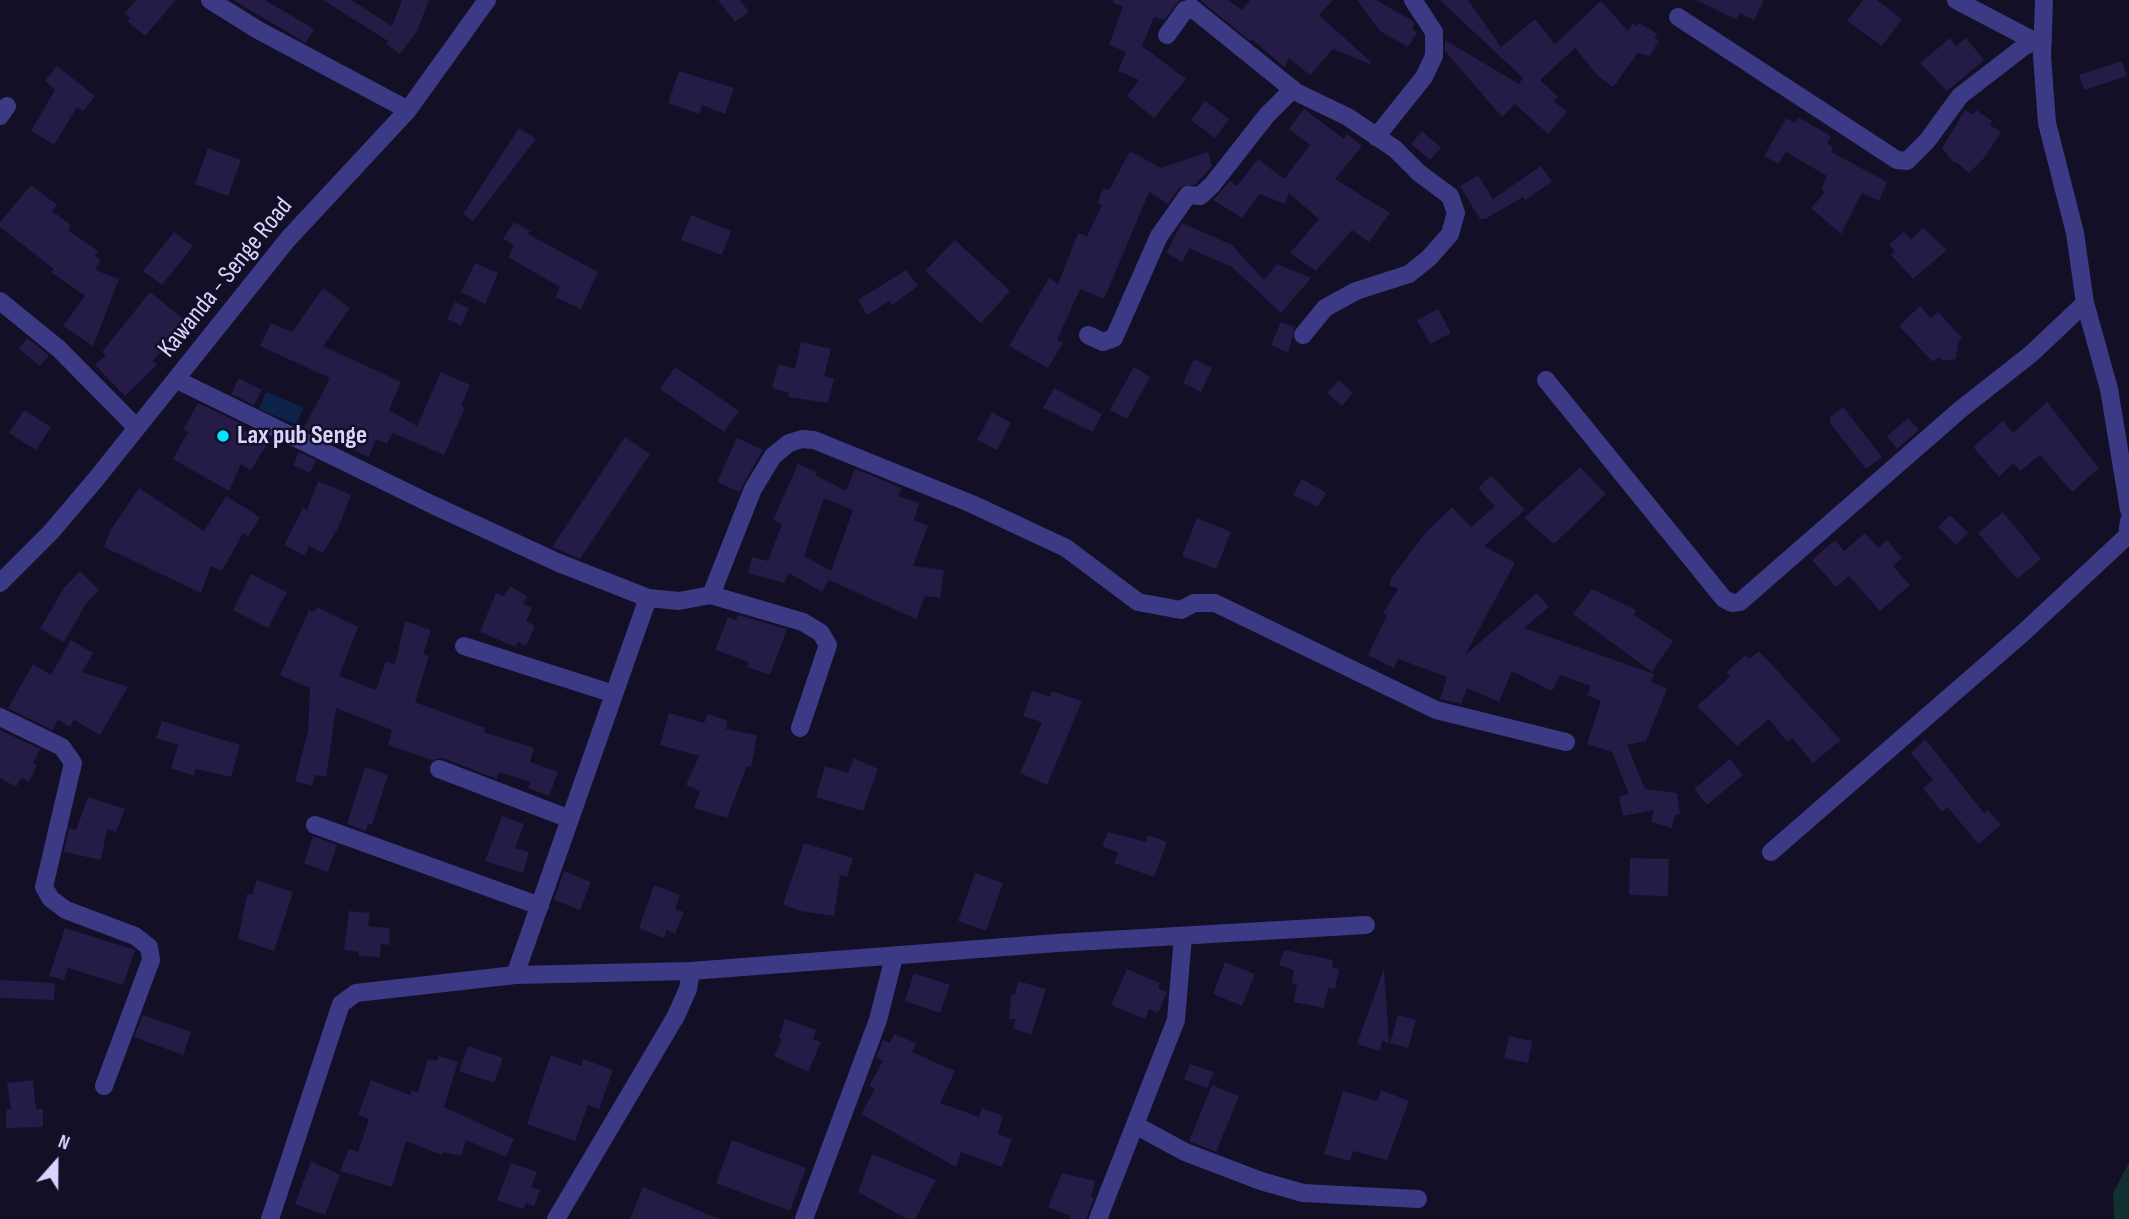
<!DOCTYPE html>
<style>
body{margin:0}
#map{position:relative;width:2129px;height:1219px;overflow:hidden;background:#130f26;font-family:"Sofia Sans Condensed",sans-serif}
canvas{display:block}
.north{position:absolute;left:21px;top:1128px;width:70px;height:70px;-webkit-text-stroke:5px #130f26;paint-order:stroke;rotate:21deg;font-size:19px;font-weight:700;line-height:28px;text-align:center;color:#d9d4ff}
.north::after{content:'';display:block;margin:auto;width:24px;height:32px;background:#d9d4ff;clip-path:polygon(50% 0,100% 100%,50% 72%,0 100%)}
</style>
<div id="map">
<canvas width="2129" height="1219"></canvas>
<div class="north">N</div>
</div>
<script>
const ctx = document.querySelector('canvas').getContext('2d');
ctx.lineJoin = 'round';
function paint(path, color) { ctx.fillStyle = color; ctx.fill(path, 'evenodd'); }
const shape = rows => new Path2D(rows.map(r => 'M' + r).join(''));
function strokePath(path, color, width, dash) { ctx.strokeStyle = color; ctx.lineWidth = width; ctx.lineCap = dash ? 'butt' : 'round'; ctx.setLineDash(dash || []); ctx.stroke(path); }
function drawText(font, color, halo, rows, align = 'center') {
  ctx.font = font + ' "Sofia Sans Condensed",sans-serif'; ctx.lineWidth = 5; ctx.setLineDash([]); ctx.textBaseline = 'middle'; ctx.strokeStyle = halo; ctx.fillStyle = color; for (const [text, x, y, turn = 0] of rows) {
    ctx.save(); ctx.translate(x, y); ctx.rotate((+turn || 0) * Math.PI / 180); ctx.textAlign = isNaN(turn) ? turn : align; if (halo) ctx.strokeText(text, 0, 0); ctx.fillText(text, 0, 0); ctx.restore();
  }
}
paint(shape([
 [2129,1163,2129,1219,2114,1219,2113,1193]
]), '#12302f');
paint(shape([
 [266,392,303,407,297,425,259,409]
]), '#0c2248');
paint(shape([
 [136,0,176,0,145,36,127,21,130,18,125,13],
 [233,0,265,0,314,29,306,43],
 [323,0,351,0,392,26,402,0,429,0,417,31,400,54,386,44,388,41],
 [718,0,740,0,749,12,735,22],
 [1113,0,1180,0,1164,20,1154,17,1142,46,1186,79,1154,118,1127,96,1139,80,1118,71,1126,52,1109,45,1123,6,1113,3],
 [1200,0,1228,0,1242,10,1250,0,1333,0,1319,15,1371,62,1369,64,1333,49,1310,75,1289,58,1285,68,1252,39,1250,41],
 [1357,0,1376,0,1414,22,1413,30,1417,32,1408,47,1380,31],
 [1440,0,1468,0,1501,47,1535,19,1555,44,1601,1,1628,31,1633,23,1637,26,1639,23,1657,33,1654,38,1659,40,1650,56,1638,53,1613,87,1598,76,1575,48,1540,80,1558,97,1554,101,1567,112,1548,134,1515,104,1502,117,1445,51,1445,40,1519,84,1523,78],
 [1696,0,1764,0,1754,20,1740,13,1737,20],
 [1863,0,1877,0,1902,19,1882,46,1847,21],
 [1950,38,1956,46,1966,38,1984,60,1947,91,1920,63],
 [2122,61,2127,76,2084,90,2079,75],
 [57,66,95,96,83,111,77,107,54,145,31,131,55,90,45,81],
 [679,71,734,88,725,114,702,105,699,114,668,103],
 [1205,101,1229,119,1215,138,1191,120],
 [1304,109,1344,139,1347,134,1362,146,1335,179,1390,213,1369,242,1352,230,1316,271,1290,253,1319,219,1289,193,1285,204,1260,194,1242,218,1213,200,1230,181,1237,186,1258,159,1284,179,1310,145,1289,129],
 [1965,110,1973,115,1976,110,1992,121,1990,125,2001,132,1984,158,1969,173,1956,162,1954,163,1942,148],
 [1798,117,1831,136,1827,143,1833,147,1831,152,1887,182,1879,201,1862,193,1841,234,1811,208,1825,192,1821,189,1827,176,1786,152,1778,164,1764,156,1786,118,1795,123],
 [519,128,536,139,473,221,463,214],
 [1422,131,1441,148,1430,160,1411,144],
 [208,148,241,160,228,196,195,184],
 [1130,151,1161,168,1208,152,1212,166,1196,184,1179,188,1168,204,1149,192,1104,299,1080,289,1057,340,1063,343,1048,368,1009,346,1049,278,1058,284,1078,233,1087,236,1102,205,1097,204,1103,188,1109,190],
 [1541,166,1552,182,1525,200,1523,197,1485,219,1480,219,1460,186,1478,175,1493,199],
 [31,185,57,205,52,211,71,225,68,230,98,251,95,256,101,260,95,270,119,279,93,346,63,326,85,296,51,272,54,269,0,227,0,222],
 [691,215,731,231,722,255,681,240],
 [514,222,530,231,528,234,598,272,581,309,555,297,560,287,508,257,514,245,503,239],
 [1182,223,1232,245,1264,280,1277,264,1311,278,1281,313,1232,267,1189,248,1182,262,1166,253],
 [1923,228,1947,250,1913,279,1891,255,1895,251,1889,244,1904,232,1911,239],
 [174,232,193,246,162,285,143,271],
 [955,240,1010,291,981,323,925,271],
 [475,263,498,273,485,304,461,292],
 [906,270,918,286,892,305,889,301,867,315,858,300],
 [323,288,350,308,323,346,401,382,389,410,417,426,441,372,470,385,461,406,465,408,444,455,393,433,387,444,376,439,369,457,304,428,330,378,260,346,271,323,292,332],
 [150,292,186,321,153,361,157,365,125,396,95,365,106,355,102,352],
 [455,302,469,308,461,326,447,319],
 [1920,306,1931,318,1938,312,1962,338,1958,342,1956,359,1943,361,1939,357,1933,362,1899,326],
 [1438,309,1451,333,1430,344,1417,320],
 [1281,322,1295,327,1288,353,1271,345],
 [27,338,49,355,40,366,19,349],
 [801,342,831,349,824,376,834,379,828,403,788,397,789,393,772,388,778,364,795,369],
 [1194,359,1212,368,1201,392,1183,383],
 [675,367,739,411,724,432,660,389],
 [1134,367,1150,377,1127,419,1110,410],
 [239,378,262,390,254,405,231,394],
 [1339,380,1353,393,1342,406,1327,393],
 [1054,388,1102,414,1093,432,1043,408],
 [2047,402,2099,468,2072,492,2040,455,2020,471,2013,463,1999,477,1973,447,2003,421,2013,433],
 [198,403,244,425,242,429,267,444,251,470,241,464,229,491,173,459,188,432,183,430],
 [1843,407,1882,457,1866,469,1830,423,1830,417],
 [24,410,51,427,36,450,9,433],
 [992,412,1011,423,997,450,977,440],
 [1908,418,1919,430,1897,449,1887,436],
 [625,437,650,454,580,559,552,547],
 [737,438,763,450,739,492,717,482],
 [299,452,316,460,310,473,293,465],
 [798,464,816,472,815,475,846,491,855,469,902,488,898,496,919,503,914,520,928,526,913,566,944,570,940,598,925,596,916,619,829,580,822,592,789,573,784,583,748,573,752,557,768,561,782,524,773,520],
 [824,498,853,510,831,571,804,556],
 [1580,467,1606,494,1554,544,1524,518],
 [1491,475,1525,510,1484,546,1515,563,1465,655,1537,593,1549,607,1524,628,1654,674,1651,682,1667,689,1646,741,1627,745,1645,789,1677,793,1680,814,1675,815,1672,828,1651,822,1654,810,1623,816,1619,796,1629,794,1612,752,1587,744,1601,701,1587,695,1591,686,1560,675,1552,691,1512,671,1499,702,1467,688,1461,704,1440,699,1447,677,1398,659,1394,668,1368,655,1387,615,1383,613,1398,589,1389,585,1392,577,1426,532,1452,507,1471,527,1495,506,1478,488],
 [1302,479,1326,493,1318,507,1293,495],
 [318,481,351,495,339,526,323,553,309,546,305,556,284,545,303,508,307,510],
 [139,488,204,531,226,496,260,517,248,537,243,533,222,571,211,566,201,593,104,547,110,531],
 [2003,512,2041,559,2017,579,1978,533],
 [1950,515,1968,533,1956,545,1938,527],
 [1197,518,1231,532,1216,569,1182,556],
 [1865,533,1878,548,1887,540,1902,558,1893,566,1910,585,1880,611,1849,576,1836,587,1812,560,1835,540,1844,551],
 [80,571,99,590,86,604,64,642,40,629,63,589],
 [251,574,287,592,268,628,233,610],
 [510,586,527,596,523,604,532,608,526,621,535,626,526,646,518,642,516,647,480,632,496,593,504,596],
 [1592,589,1636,610,1634,615,1673,641,1652,672,1573,614],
 [317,607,358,627,339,676,376,690,386,661,395,664,405,621,431,630,423,654,429,656,415,702,485,728,484,732,534,748,530,762,558,772,549,796,528,788,531,782,499,772,497,779,443,758,432,760,388,745,392,730,336,708,326,777,315,775,312,786,295,781,308,732,310,688,280,675,309,610,314,612],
 [738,615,787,629,770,675,747,667,749,662,715,650,728,617,736,620],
 [71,640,93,653,82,672,128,687,100,735,74,720,70,727,58,720,52,730,8,708,33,664,51,675],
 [1759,651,1841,740,1813,763,1792,738,1787,742,1769,719,1737,746,1697,706,1730,677,1726,672,1746,655,1749,659],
 [1032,691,1050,697,1052,691,1082,701,1047,785,1020,773,1042,722,1023,716],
 [669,713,704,723,708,714,728,721,726,729,757,735,751,767,747,766,727,818,694,808,700,791,686,785,699,756,660,745],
 [162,721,240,745,231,777,196,769,194,776,171,768,178,745,156,738],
 [0,730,40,749,33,763,37,765,29,782,21,778,16,787,0,778],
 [1925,739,1984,813,1988,810,2001,825,1978,844,1948,807,1942,812,1923,788,1933,780,1911,753],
 [854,758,878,769,863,811,816,797,825,766,848,773],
 [1730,759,1743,775,1707,805,1694,789],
 [365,767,388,775,372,825,368,824,366,831,347,824],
 [88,797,125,809,116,832,107,829,101,860,64,852,69,828,76,830],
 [502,816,524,824,515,848,529,852,523,873,485,861],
 [1108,832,1146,842,1148,835,1167,842,1154,877,1114,863,1118,853,1102,846],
 [313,836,337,845,328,872,304,863],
 [804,843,853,858,847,877,840,875,834,916,800,911,783,904],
 [1630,858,1669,859,1668,896,1629,895],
 [564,871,591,882,580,910,554,900],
 [975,873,1003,883,986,931,958,921],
 [257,880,293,892,274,951,238,939,247,894,252,895],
 [654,885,680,895,675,909,684,912,675,934,667,930,664,938,639,928],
 [349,911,370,913,368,926,390,928,389,945,381,944,380,957,359,956,359,952,344,950],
 [65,928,135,950,123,985,68,968,64,980,49,976],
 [1284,950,1333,960,1332,968,1339,969,1335,989,1328,988,1324,1008,1294,1002,1297,984,1292,983,1294,970,1279,965],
 [1225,962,1255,974,1242,1006,1213,994],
 [1384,968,1389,1043,1382,1041,1380,1051,1357,1044],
 [1127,969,1160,983,1158,988,1167,992,1158,1013,1149,1009,1145,1019,1111,1005],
 [914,973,950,985,940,1013,905,1001],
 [0,980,55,983,54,1000,0,998],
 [1018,981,1046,989,1031,1035,1013,1028,1016,1019,1009,1019,1011,995,1015,995],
 [143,1015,191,1032,183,1055,134,1037],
 [1398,1015,1416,1020,1408,1048,1390,1043],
 [785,1019,816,1030,813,1039,821,1042,808,1072,774,1056,782,1039,779,1038],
 [894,1034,916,1043,912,1052,916,1054,955,1071,940,1103,979,1117,982,1108,1003,1116,998,1134,1012,1139,1002,1167,961,1152,956,1167,861,1114,875,1089,869,1086,883,1061,876,1058,883,1040,890,1043],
 [1509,1036,1532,1041,1528,1063,1504,1058],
 [468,1046,503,1058,494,1083,459,1071],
 [551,1055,581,1066,583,1059,613,1070,599,1109,588,1105,575,1141,527,1124],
 [439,1056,458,1062,444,1107,514,1139,506,1157,466,1140,461,1156,443,1152,442,1155,406,1141,392,1187,340,1171,349,1149,358,1152,369,1119,358,1115,371,1080,410,1095,411,1090,418,1092,428,1059,437,1061],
 [1190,1064,1214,1072,1207,1088,1184,1079],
 [33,1080,36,1109,43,1109,43,1127,6,1128,6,1109,11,1109,7,1083],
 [1212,1085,1239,1096,1216,1152,1189,1141],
 [1381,1090,1409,1101,1387,1160,1353,1151,1350,1161,1324,1154,1343,1091,1377,1101],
 [732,1140,806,1168,790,1211,716,1183],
 [872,1154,936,1180,915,1219,907,1219,858,1192],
 [311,1161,340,1175,325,1215,295,1204],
 [511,1163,537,1172,531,1187,540,1190,534,1206,526,1203,523,1209,497,1200],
 [1062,1173,1095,1181,1091,1197,1094,1198,1086,1219,1069,1219,1070,1216,1048,1207],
 [643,1187,719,1219,630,1219]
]), '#241b47');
strokePath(shape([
 [210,0,258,30,408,110],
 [1956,0,2036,42],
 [2044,0,2042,56,2047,123,2075,233,2085,303,2109,389,2129,510],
 [1678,17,1897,160,1907,161,1927,141,1960,96,2026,45,2043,40],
 [1167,35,1185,10,1192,8,1296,92,1348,117,1395,149,1419,173,1450,196,1456,213,1450,234,1429,258,1409,274,1356,291,1325,308,1303,335],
 [0,116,7,106],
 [1376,137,1424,77,1434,56,1434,32,1413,0],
 [0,301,59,349,136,427],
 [1088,335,1103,342,1114,338,1159,236,1188,195,1200,196,1212,185,1267,115,1293,89],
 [177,380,433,505,559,563,648,598,679,601,711,595,803,622,821,633,828,645,800,728],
 [1546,380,1724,599,1732,603,1740,602,1961,409,2031,354,2085,303],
 [0,583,51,532,96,479,288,239,408,110,487,0],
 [711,595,753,489,773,456,789,443,802,439,814,440,972,504,1066,548,1138,602,1181,610,1194,603,1215,603,1436,710,1566,742],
 [464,646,614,694],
 [0,717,62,747,73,763,44,887,51,899,66,910,135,936,149,947,151,960,104,1086],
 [439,769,570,819],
 [315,825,540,906],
 [1771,852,2023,633,2127,536,2129,521],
 [515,975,648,598],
 [1137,1126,1185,1152,1261,1181,1303,1193,1418,1199],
 [270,1219,341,1004,356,993,515,975,691,971,1057,943,1366,925],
 [556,1219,676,1016,688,989,691,971],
 [804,1219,878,1020,894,957],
 [1098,1219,1176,1020,1183,936]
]), '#3d3a85', 18);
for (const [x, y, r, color] of [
 [223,436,7,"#00e5ff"]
]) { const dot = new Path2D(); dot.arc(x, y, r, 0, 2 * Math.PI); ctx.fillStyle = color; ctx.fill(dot); strokePath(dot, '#130f26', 2.5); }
drawText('26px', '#d9d4ff', '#130f26', [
 ["Kawanda - Senge Road",226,278,-51]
]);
drawText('bold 26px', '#d9d4ff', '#130f26', [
 ["Lax pub Senge",237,436]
], 'left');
</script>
